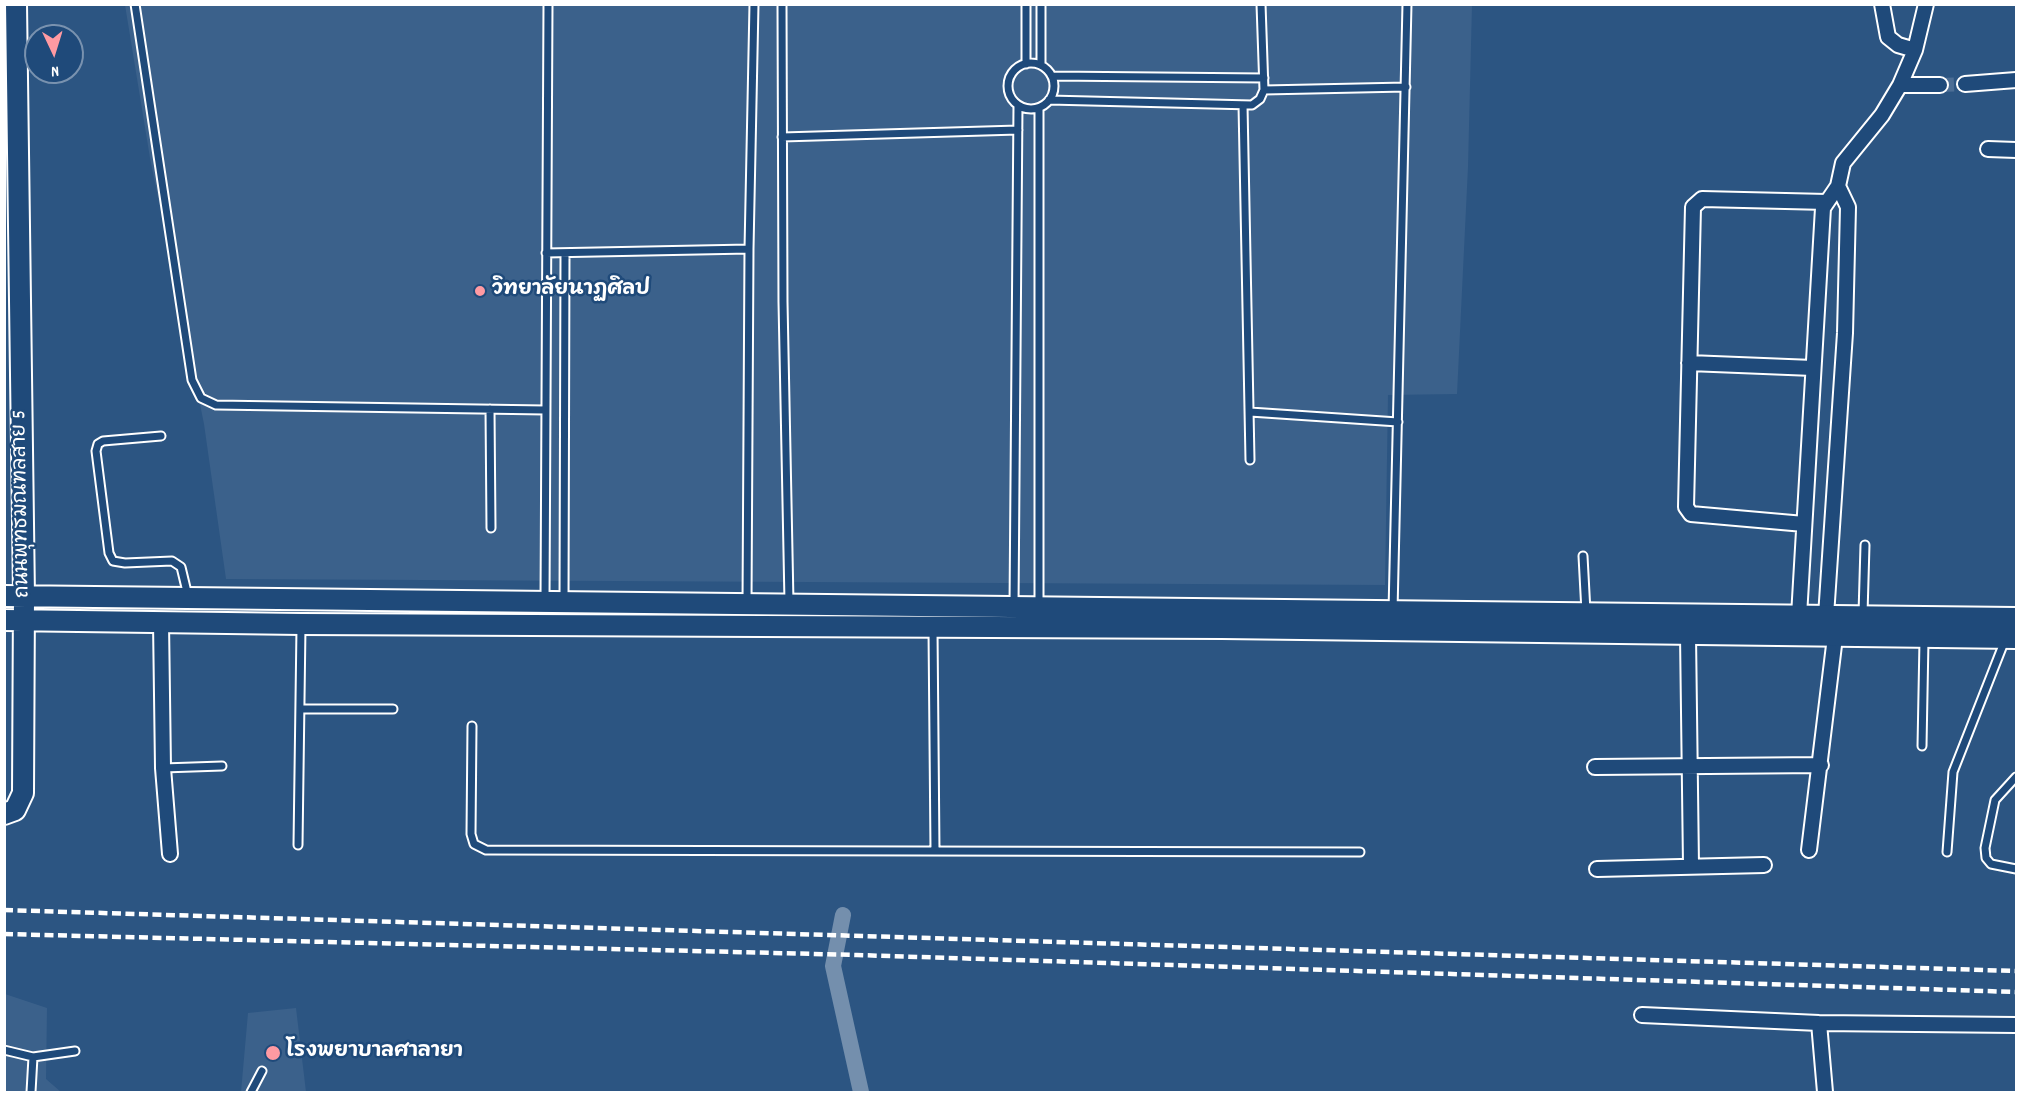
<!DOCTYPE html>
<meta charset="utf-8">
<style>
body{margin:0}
#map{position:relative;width:2021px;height:1097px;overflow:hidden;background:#2c5582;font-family:Dekko,sans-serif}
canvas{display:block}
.frame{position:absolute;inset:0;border:6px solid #fff;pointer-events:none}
.north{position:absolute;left:24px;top:24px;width:60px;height:60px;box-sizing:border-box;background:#1f4a7a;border:2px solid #7992af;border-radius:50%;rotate:176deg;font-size:16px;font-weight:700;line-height:24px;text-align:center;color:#fff}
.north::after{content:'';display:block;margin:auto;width:21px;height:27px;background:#ff9aa2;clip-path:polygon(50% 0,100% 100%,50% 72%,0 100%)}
</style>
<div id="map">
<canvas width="2021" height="1097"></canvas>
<div class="frame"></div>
<div class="north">N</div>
</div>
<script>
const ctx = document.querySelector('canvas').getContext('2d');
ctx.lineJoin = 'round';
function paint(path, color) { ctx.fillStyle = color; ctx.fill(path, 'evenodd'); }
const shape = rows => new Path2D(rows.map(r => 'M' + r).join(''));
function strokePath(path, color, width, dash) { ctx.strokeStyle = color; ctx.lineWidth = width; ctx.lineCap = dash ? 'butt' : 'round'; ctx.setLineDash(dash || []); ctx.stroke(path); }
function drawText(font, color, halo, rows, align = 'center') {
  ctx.font = font + ' Dekko,"Playpen Sans Thai",sans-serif'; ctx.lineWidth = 5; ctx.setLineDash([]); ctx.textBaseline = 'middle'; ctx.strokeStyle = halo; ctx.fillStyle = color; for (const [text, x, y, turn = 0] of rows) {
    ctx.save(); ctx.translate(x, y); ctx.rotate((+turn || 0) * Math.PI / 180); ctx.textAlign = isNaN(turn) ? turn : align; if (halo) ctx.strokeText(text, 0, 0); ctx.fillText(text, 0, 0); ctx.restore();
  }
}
paint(shape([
 [125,5,1472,5,1468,167,1457,394,1388,395,1385,585,226,579,204,424,150,158],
 [5,994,47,1008,46,1079,61,1092,5,1092],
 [296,1008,306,1092,241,1092,248,1013]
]), '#3b618b');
strokePath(shape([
 [843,915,833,966,861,1092]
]), '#748fad', 16);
strokePath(shape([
 [1940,85,1965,84]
]), '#4c6e95', 14, [14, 7]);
const lane = shape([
 [135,4,192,380,201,398,216,405,545,410],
 [782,4,783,302,789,602],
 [1026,4,1026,64],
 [1041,4,1041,65],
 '1008 86a23 23 0 1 1 46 0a23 23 0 1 1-46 0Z',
 [1052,76,1264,78],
 [1264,90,1406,87],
 [1049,100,1252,105,1260,99,1264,90,1261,4],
 [1243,105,1250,460],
 [1039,108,1039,606],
 [782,137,1018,130],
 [546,253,749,249,754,4],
 [490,409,491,528],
 [1250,412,1398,422],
 [161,436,103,441,98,444,96,451,109,553,113,561,125,563,172,561,181,567,188,596],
 [1583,556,1586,612],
 [545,599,548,4],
 [564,601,565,253],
 [747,603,749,249],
 [1014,606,1018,105],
 [1393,611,1407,4],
 [1863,614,1865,545],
 [933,630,935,850],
 [300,709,393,709],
 [472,726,471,834,474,844,486,850,1360,852],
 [1922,746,1924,640],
 [163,768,222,766],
 [2016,777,1995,800,1985,848,1986,858,1991,864,2016,869],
 [298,845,301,627],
 [1947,852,1953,772,2005,640],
 [4,1050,33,1057,31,1092],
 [33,1057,75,1051],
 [251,1092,262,1071]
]);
const street = shape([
 [1882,4,1888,37,1898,45,1915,50],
 [1965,84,2016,80],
 [1900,85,1940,85],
 [1988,149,2016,150],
 [1689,363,1813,368],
 [1804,524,1691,514,1686,507,1693,207,1702,199,1827,202],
 [1799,616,1823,208,1838,186,1843,163,1882,115,1900,85,1915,50,1926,4],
 [1826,616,1845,333,1848,207,1838,186],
 [161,622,163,768,170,854],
 [1688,635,1691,866],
 [1595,767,1821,765],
 [1809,850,1835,637],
 [1597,869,1764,865],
 [1642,1015,1819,1023,2016,1025],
 [1819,1023,1825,1092]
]);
const secondary = shape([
 [4,596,2016,618],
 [4,620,301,624,1222,628,2016,638],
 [4,814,15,810,23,793,24,597,16,4]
]);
strokePath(lane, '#fff', 11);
strokePath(street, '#fff', 18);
strokePath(secondary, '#fff', 24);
strokePath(lane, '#1f4a7a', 7);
strokePath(street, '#1f4a7a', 14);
strokePath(secondary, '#1f4a7a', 20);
strokePath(shape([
 [4,910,2016,971],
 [4,934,857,955,2016,992]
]), '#fff', 4.5, [9, 4.5]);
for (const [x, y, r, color] of [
 [480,291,6,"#ff9aa2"],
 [273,1053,8,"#ff9aa2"]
]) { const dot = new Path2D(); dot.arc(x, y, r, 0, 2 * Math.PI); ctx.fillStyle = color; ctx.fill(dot); strokePath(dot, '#1f4a7a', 2); }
drawText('bold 20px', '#fff', '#1f4a7a', [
 ["วิทยาลัยนาฏศิลป",492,291],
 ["โรงพยาบาลศาลายา",286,1053]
], 'left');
drawText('20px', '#fff', '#1f4a7a', [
 ["ถนนพุทธมณฑลสาย 5",23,504,-91]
]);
</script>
